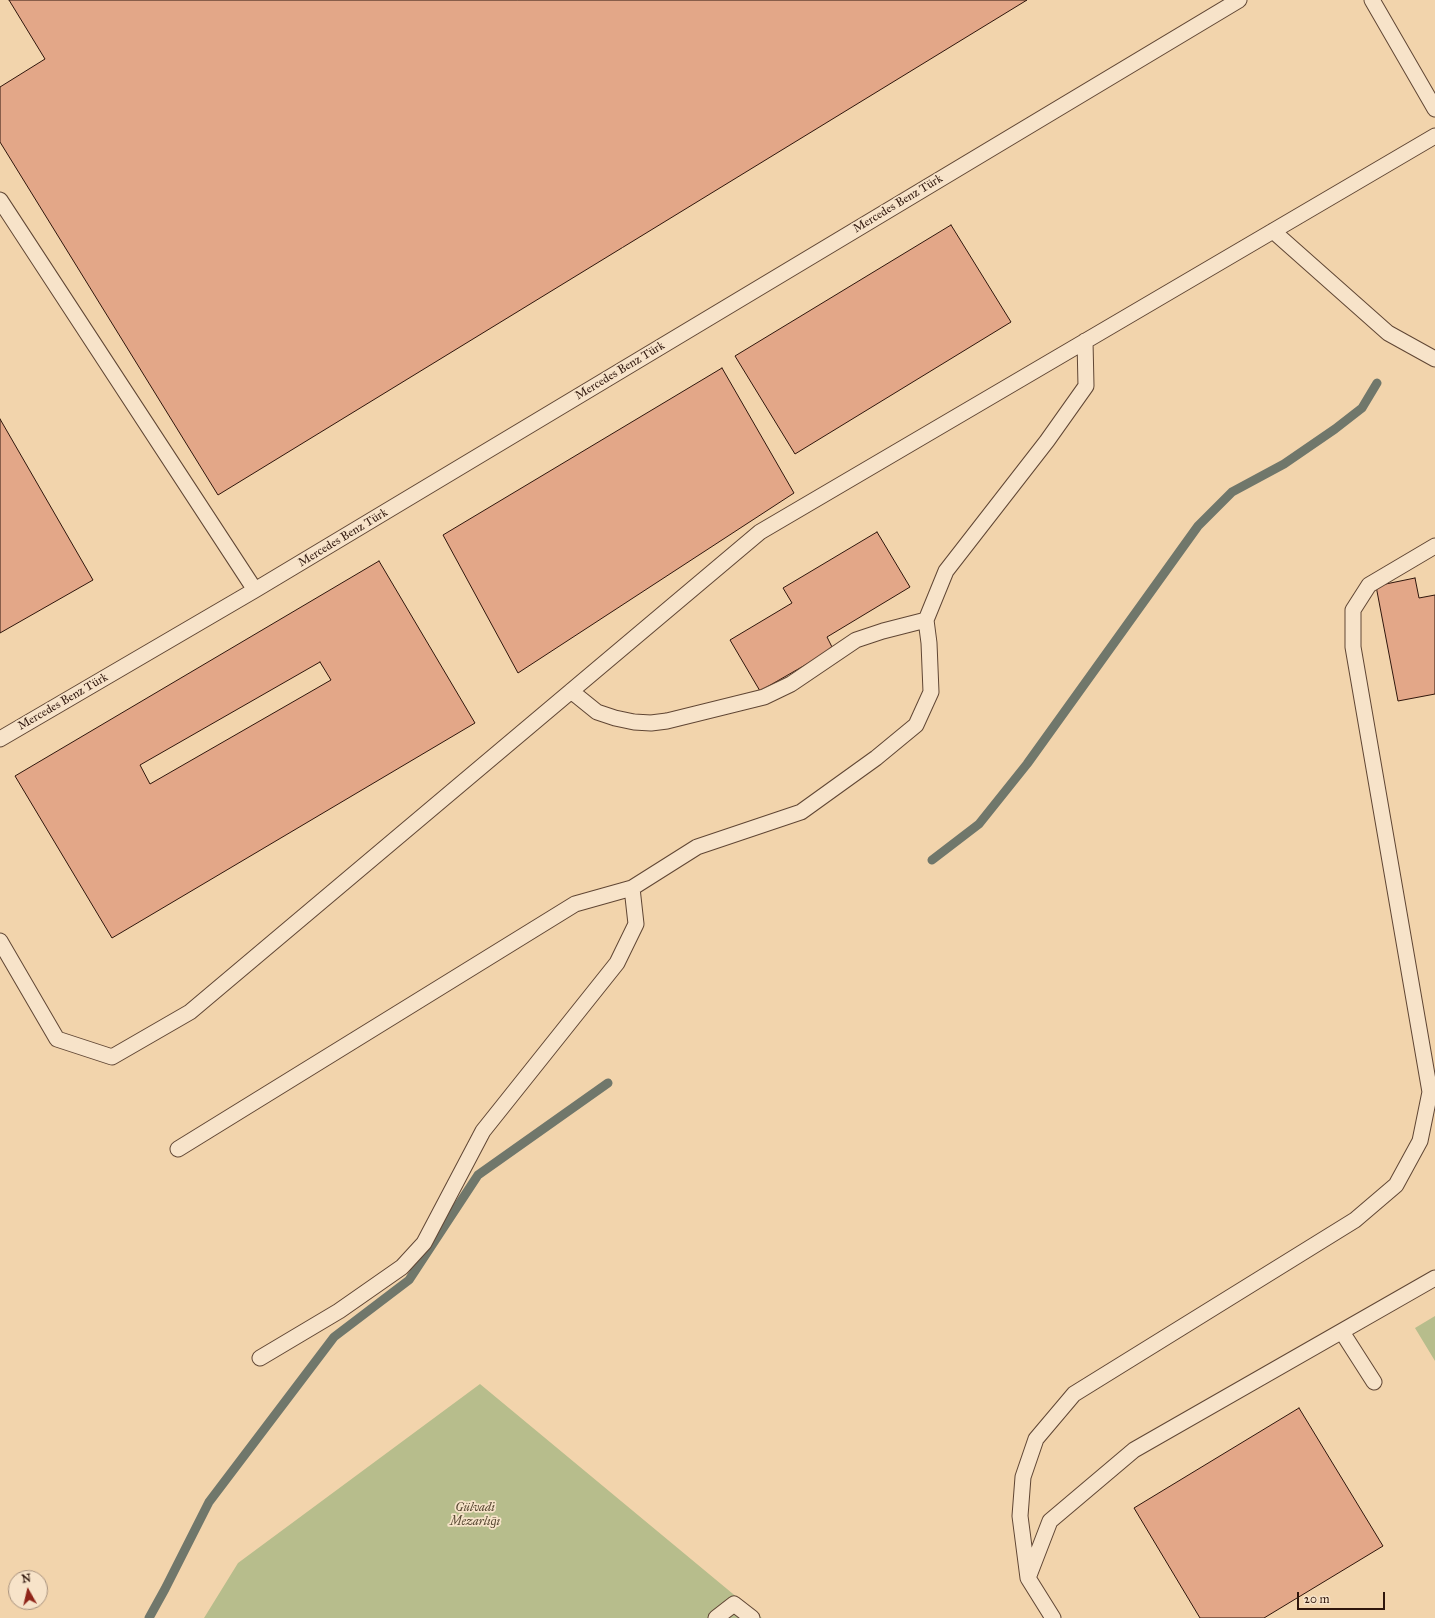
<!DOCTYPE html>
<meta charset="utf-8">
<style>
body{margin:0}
#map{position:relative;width:1435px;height:1618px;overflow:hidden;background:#f2d4ac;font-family:"IM FELL Great Primer",serif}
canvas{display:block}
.north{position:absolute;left:8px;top:1570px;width:40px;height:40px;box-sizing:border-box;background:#f7e3c9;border:1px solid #a7917d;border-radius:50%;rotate:352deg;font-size:11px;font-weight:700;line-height:16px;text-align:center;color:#2f160c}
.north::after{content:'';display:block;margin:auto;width:14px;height:18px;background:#8f2418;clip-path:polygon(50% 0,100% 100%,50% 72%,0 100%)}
.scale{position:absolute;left:1297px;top:1592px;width:88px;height:18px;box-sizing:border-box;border:2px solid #2f160c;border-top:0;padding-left:5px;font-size:12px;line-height:14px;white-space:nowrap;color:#2f160c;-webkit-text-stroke:3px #f7e3c9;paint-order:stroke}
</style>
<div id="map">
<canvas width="1435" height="1618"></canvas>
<div class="north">N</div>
<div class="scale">20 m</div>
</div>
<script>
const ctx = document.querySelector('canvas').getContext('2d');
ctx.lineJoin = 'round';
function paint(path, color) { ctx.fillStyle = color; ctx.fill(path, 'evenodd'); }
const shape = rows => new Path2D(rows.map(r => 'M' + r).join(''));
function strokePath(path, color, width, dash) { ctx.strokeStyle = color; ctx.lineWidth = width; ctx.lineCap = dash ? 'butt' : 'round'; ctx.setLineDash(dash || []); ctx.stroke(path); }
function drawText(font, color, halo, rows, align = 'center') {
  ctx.font = font + ' "IM FELL Great Primer",serif'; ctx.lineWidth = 3.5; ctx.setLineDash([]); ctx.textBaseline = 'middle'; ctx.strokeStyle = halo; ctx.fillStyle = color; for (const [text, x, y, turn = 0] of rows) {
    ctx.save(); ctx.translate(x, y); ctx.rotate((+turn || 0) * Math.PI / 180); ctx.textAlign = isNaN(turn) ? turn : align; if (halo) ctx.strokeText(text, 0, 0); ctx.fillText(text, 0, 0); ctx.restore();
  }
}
paint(shape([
 [1435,1316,1435,1361,1415,1328],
 [480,1384,762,1618,204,1618,238,1563]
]), '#b7bd8c');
strokePath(shape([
 [932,860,979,824,1027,764,1198,526,1232,492,1284,464,1335,429,1362,408,1377,383],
 [149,1618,165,1589,209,1502,334,1337,409,1280,478,1175,608,1083]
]), '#70776b', 9);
const building = shape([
 [9,0,1027,0,218,495,0,142,0,87,45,59,9,0],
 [951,225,1011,322,795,454,735,356,951,225],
 [722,368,794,493,518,673,443,535,722,368],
 [0,419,93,580,0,633,0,419],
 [877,532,910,587,827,637,833,649,760,691,730,640,792,603,783,588,877,532],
 [379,561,475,723,112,938,15,776,379,561],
 [320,662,331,680,150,784,140,765,320,662],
 [1415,578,1419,598,1435,595,1435,694,1398,701,1376,586,1415,578],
 [1299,1408,1383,1546,1264,1618,1200,1618,1134,1508,1299,1408]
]);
paint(building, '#e3a788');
strokePath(building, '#2f160c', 1);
const lane = shape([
 [1372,0,1435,109],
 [0,200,255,590],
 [1273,231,1388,333,1435,359],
 [1435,546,1369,585,1353,610,1353,647,1430,1092,1435,1096],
 [571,691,597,712,615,718,634,722,651,723,667,721,764,697,791,684,856,640,883,631,926,620],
 [0,739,255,590,1239,0],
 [0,941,57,1039,112,1057,190,1012,760,532,1435,136],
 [178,1149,575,904,632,888,697,847,801,812,876,758,916,725,931,692,929,643,926,620,946,571,1047,441,1086,386,1085,341],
 [1342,1332,1374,1382],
 [260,1358,339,1311,402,1267,424,1243,483,1131,617,963,636,924,632,888],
 [1028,1578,1020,1516,1023,1477,1036,1439,1074,1394,1355,1220,1396,1185,1420,1141,1430,1092],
 [716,1618,734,1604,752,1618],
 [1053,1618,1028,1578,1050,1521,1134,1450,1435,1278]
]);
strokePath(lane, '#604634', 17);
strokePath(lane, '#f7e3c9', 15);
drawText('12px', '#2f160c', '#f7e3c9', [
 ["Mercedes Benz Türk",898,204,-31],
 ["Mercedes Benz Türk",620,371,-31],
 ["Mercedes Benz Türk",343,538,-31],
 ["Mercedes Benz Türk",63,702,-30]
]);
drawText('italic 12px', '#584832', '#f7e3c9', [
 ["Gülvadi",475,1508],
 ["Mezarlıḡı",475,1522]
]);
</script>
